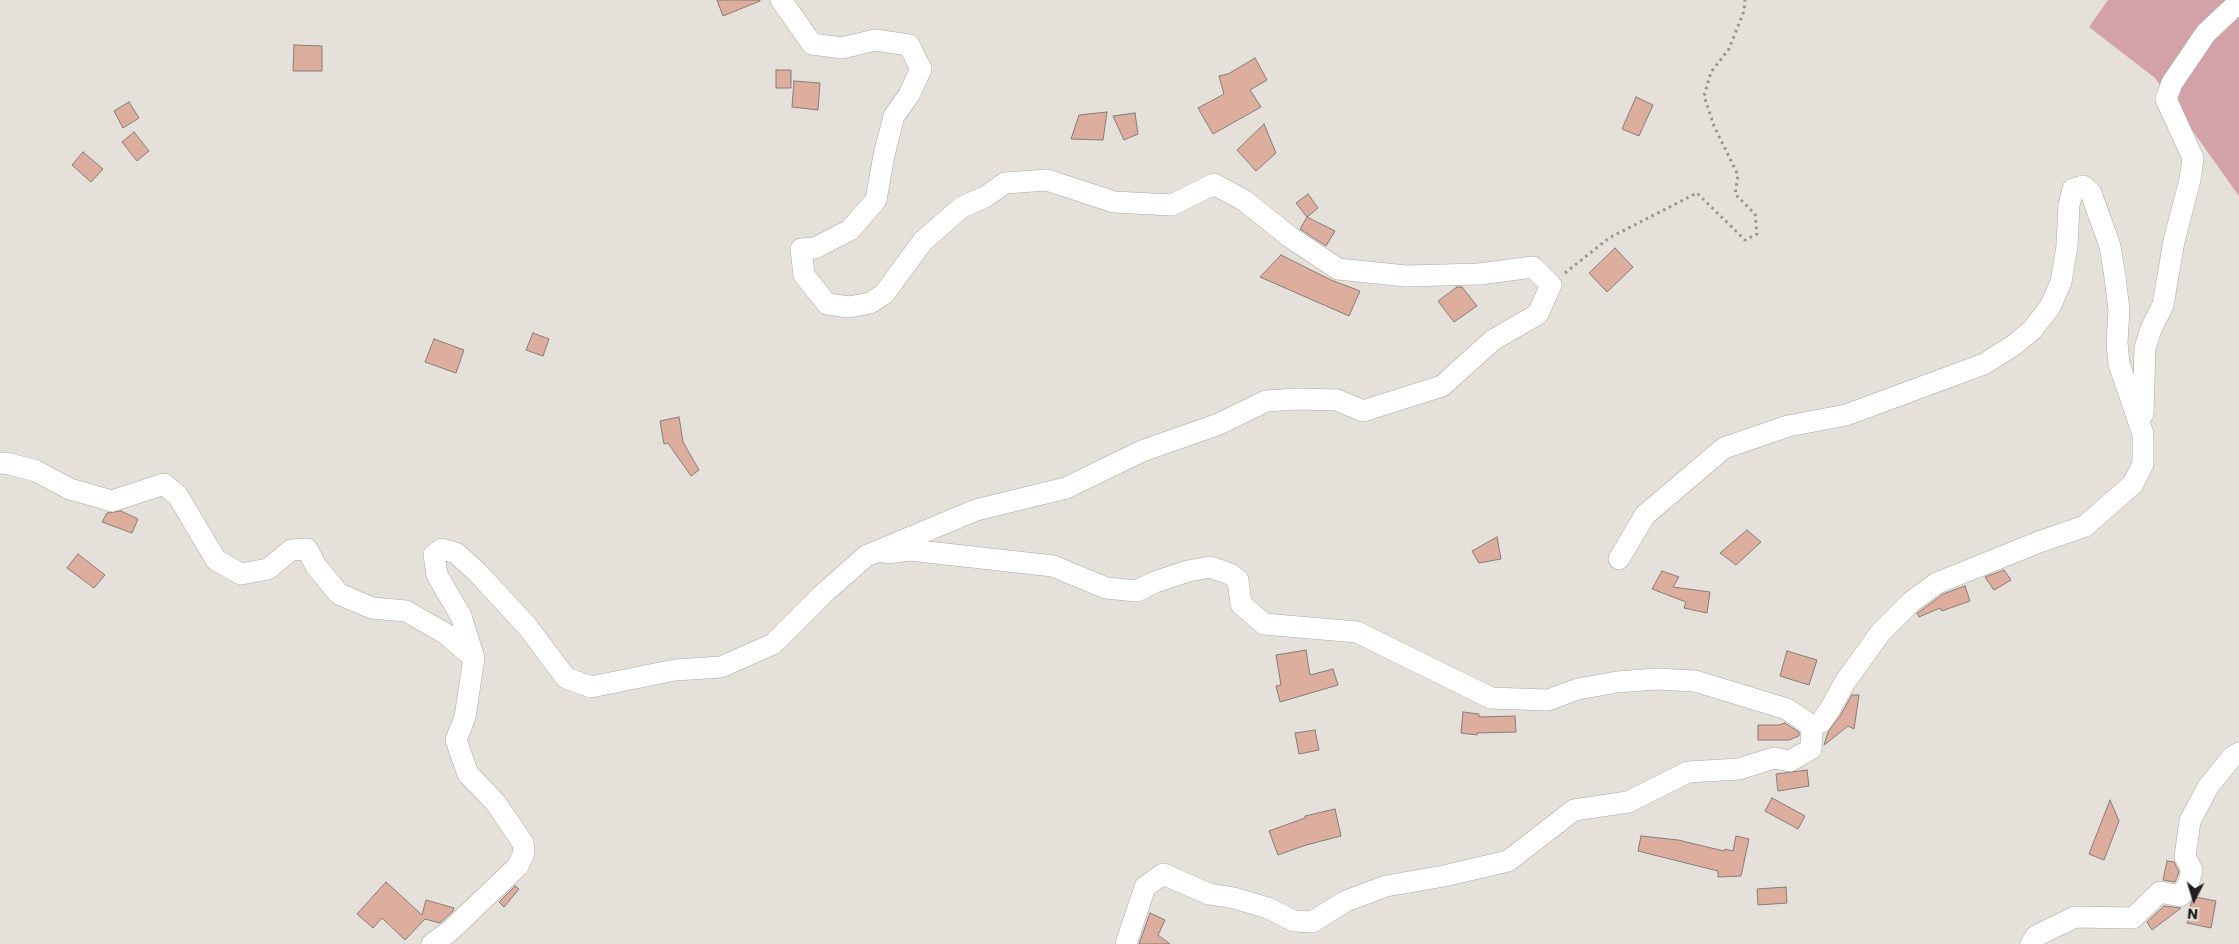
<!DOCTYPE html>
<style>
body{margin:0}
#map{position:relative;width:2239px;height:944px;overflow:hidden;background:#e5e0da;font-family:Poppins,sans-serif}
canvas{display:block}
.north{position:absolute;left:2169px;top:874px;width:50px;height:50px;-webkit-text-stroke:4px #e5e0da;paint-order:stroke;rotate:185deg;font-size:14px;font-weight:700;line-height:20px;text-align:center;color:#211f1d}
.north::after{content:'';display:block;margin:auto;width:18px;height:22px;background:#211f1d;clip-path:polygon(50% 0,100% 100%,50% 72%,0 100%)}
</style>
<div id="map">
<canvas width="2239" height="944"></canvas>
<div class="north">N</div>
</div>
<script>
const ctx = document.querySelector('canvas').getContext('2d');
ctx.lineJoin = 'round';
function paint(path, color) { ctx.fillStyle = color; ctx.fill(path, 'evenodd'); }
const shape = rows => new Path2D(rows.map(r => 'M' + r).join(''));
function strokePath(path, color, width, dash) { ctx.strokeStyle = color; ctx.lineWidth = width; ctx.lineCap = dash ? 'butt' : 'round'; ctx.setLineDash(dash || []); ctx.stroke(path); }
paint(shape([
 [2108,0,2239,0,2239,196,2155,78,2089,27]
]), '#d3a1a8');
const building = shape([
 [717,0,760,0,760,1,723,16,717,0],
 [294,45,322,46,322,71,293,71,294,45],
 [1255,58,1267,80,1250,90,1261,107,1213,134,1198,108,1224,94,1219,76,1228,74,1255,58],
 [776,70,791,70,791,88,776,88,776,70],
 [794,81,820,83,818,110,792,107,794,81],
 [1636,97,1653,105,1639,136,1622,129,1636,97],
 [129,102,139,118,123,128,114,111,129,102],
 [1107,112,1103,140,1071,139,1079,115,1107,112],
 [1135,113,1138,134,1124,140,1113,116,1135,113],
 [1264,124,1276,153,1256,171,1237,150,1264,124],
 [134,132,149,151,137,161,122,142,134,132],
 [83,152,103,169,91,182,72,165,83,152],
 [1308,194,1318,208,1307,217,1296,203,1308,194],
 [1307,217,1335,231,1326,246,1300,229,1307,217],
 [1615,248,1633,267,1607,292,1589,273,1615,248],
 [1281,255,1331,280,1360,291,1349,316,1260,277,1281,255],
 [1457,287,1462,287,1477,306,1454,322,1438,301,1457,287],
 [533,333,549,339,543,356,526,350,533,333],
 [434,339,464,350,456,373,425,362,434,339],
 [679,417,683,442,699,470,691,476,668,443,664,444,660,421,679,417],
 [121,511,138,519,132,533,102,522,107,513,121,511],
 [1747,530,1761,542,1736,565,1720,553,1747,530],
 [1497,537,1501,559,1479,563,1472,551,1497,537],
 [78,554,105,575,94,588,67,568,78,554],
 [2004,570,2011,580,1994,590,1985,577,2004,570],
 [1662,571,1679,577,1673,587,1710,592,1707,613,1684,608,1686,602,1652,589,1662,571],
 [1965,586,1970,601,1942,611,1940,608,1919,617,1917,613,1919,612,1943,594,1965,586],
 [1306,650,1310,675,1333,669,1338,685,1280,702,1276,686,1281,685,1276,655,1306,650],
 [1787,651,1817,660,1809,685,1780,676,1787,651],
 [1852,695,1859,695,1854,729,1848,726,1824,745,1828,732,1840,716,1852,695],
 [1463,712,1479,714,1479,717,1515,716,1516,732,1477,733,1477,735,1461,733,1463,712],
 [1785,723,1799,732,1799,736,1789,740,1758,740,1758,725,1779,725,1785,723],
 [1315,730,1319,750,1299,754,1295,733,1315,730],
 [1807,770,1809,786,1778,791,1776,774,1807,770],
 [1772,798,1805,816,1798,829,1765,811,1772,798],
 [2110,800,2119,821,2104,860,2089,854,2110,800],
 [1335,809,1341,836,1306,845,1278,855,1269,831,1305,818,1305,816,1335,809],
 [1641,836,1678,840,1724,851,1725,849,1733,851,1736,836,1749,839,1741,876,1718,877,1718,871,1638,851,1641,836],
 [2167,861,2174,862,2179,872,2175,882,2163,880,2167,861],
 [386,882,422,915,426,900,454,908,453,911,440,923,425,919,405,940,382,918,373,928,357,914,386,882],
 [515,886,519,889,504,907,499,902,515,886],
 [1786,887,1787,903,1758,905,1757,889,1786,887],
 [2195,897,2216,901,2211,928,2187,923,2191,903,2195,897],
 [2164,906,2181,908,2152,930,2147,922,2164,906],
 [1150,913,1165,920,1158,935,1170,944,1139,944,1150,913]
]);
paint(building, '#ddad9e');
strokePath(building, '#847d7a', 1);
const street = shape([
 [2143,414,2145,348,2151,329,2163,305,2174,241,2190,180,2193,158,2166,99,2172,83,2206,33,2239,2],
 [0,463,10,464,36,471,70,489,112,501,164,484,178,496,216,560,241,574,268,569,291,550,307,549,316,566,339,594,372,608,406,611,446,634,474,658],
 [887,553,910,550,1053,566,1106,588,1137,591,1155,582,1188,571,1210,567,1230,574,1238,580,1241,604,1264,624,1357,632,1491,698,1548,700,1578,689,1617,682,1656,679,1695,681,1787,709,1812,726,1811,749,1790,761,1774,758,1739,769,1688,772,1628,802,1574,810,1508,861,1444,876,1386,886,1346,901,1312,922,1294,921,1268,908,1234,898,1209,894,1163,874,1145,887,1126,944],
 [1619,559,1645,515,1724,448,1788,426,1846,415,1984,364,2014,345,2032,330,2050,307,2061,282,2067,246,2069,205,2073,189,2083,186,2091,193,2110,246,2115,277,2119,310,2117,342,2119,364,2143,434,2143,464,2133,484,2085,526,2039,542,1937,583,1911,602,1881,632,1845,682,1830,709,1821,722,1812,726],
 [432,944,450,931,518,866,524,853,523,843,495,802,468,774,456,740,465,717,474,658,461,616,437,575,434,555,442,549,456,553,477,572,527,626,566,678,591,687,675,670,721,667,773,644,822,595,866,556,976,510,1066,488,1142,451,1219,424,1266,401,1298,399,1337,400,1363,411,1442,386,1493,340,1538,314,1551,285,1533,267,1479,274,1406,276,1338,269,1290,237,1245,201,1214,184,1172,205,1114,202,1047,180,1005,183,985,197,962,207,923,241,884,294,870,303,849,307,827,304,804,275,801,249,815,248,850,230,876,200,884,155,894,116,909,95,921,69,909,45,875,40,842,48,812,44,781,0],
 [2031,944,2036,936,2075,917,2133,918,2160,892,2180,896,2188,885,2192,870,2185,857,2190,821,2208,787,2232,757,2239,753]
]);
strokePath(street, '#ada7a2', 22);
strokePath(shape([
 [1565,273,1609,238,1697,193,1745,240,1757,234,1755,214,1735,194,1738,175,1714,126,1704,96,1711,72,1729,49,1744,11,1745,0]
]), '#97938f', 3, [2.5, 4]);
strokePath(street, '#fff', 21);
</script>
